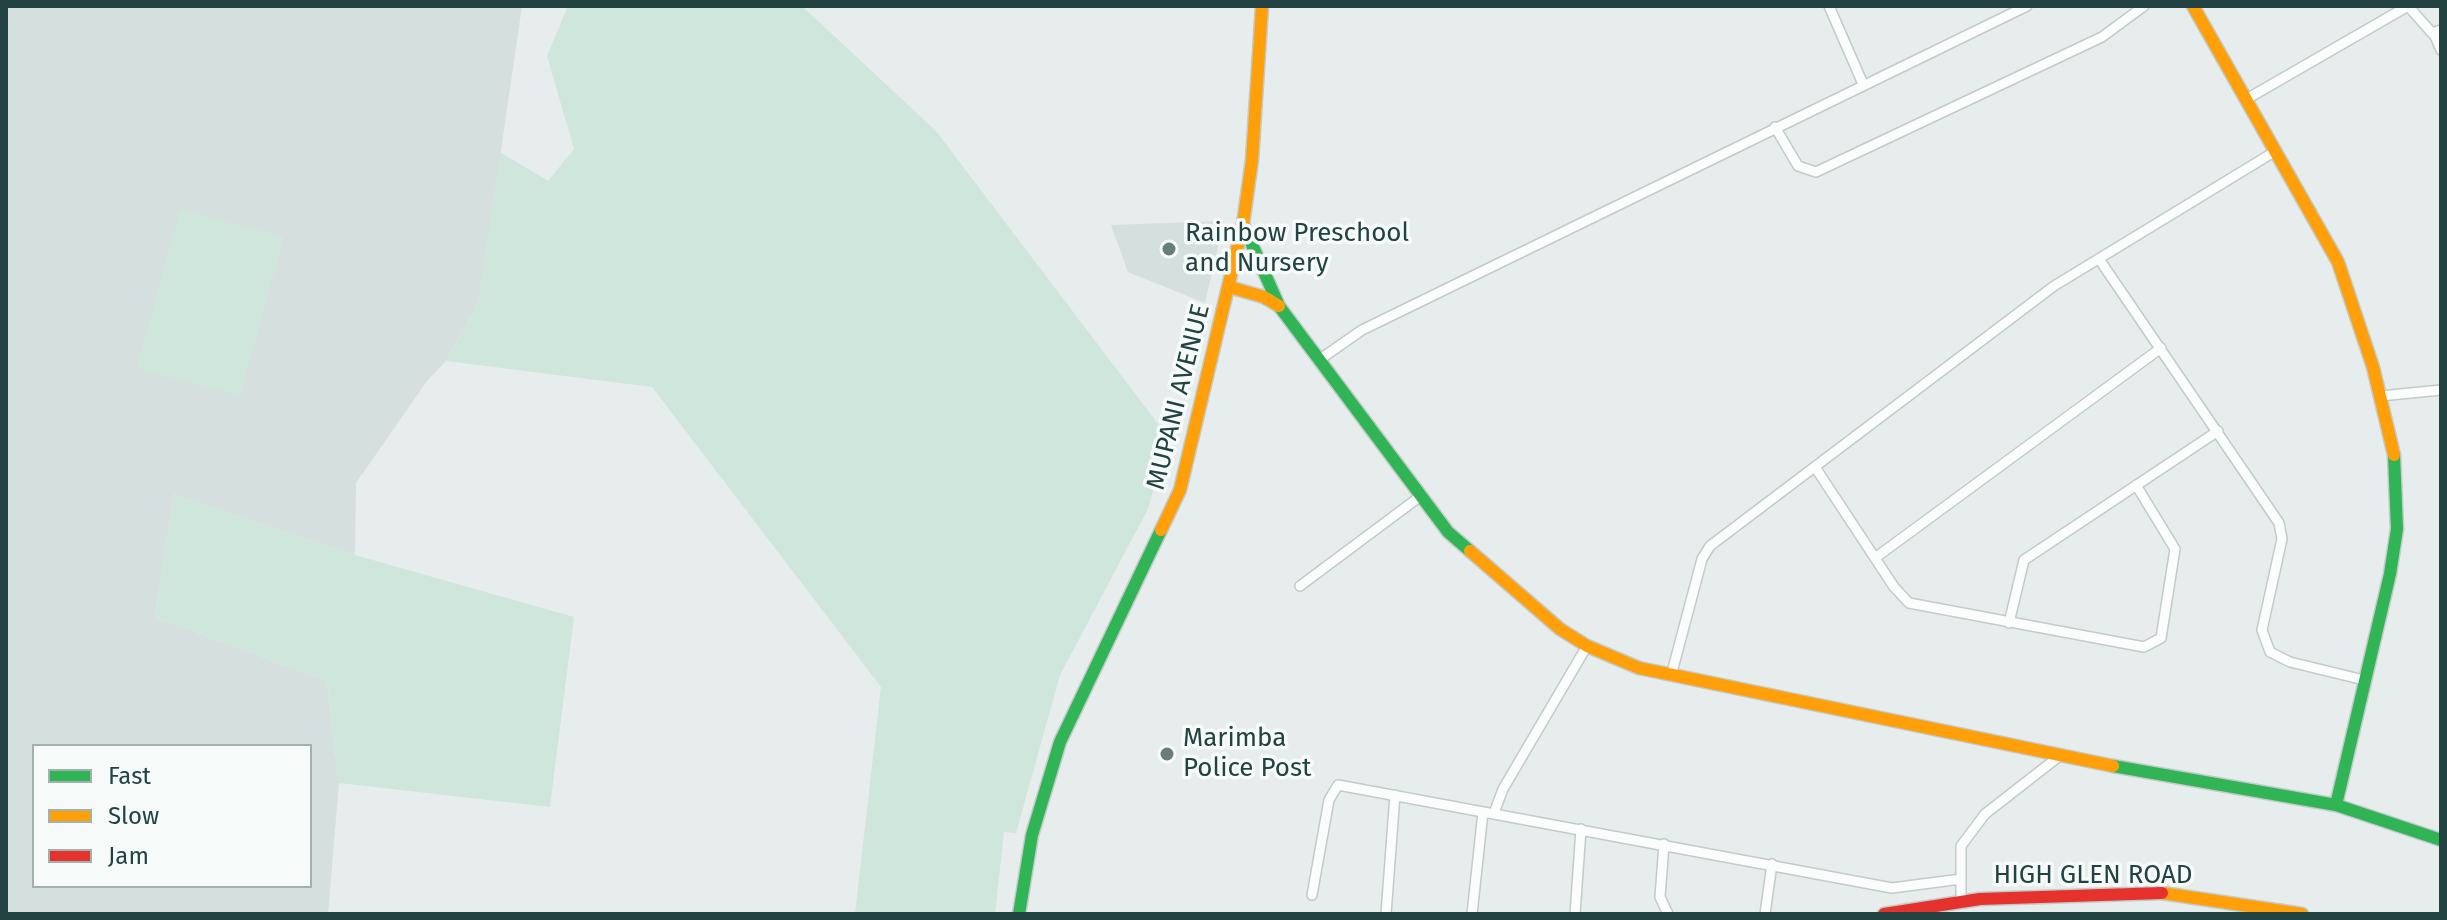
<!DOCTYPE html>
<style>
body{margin:0}
#map{position:relative;width:2447px;height:920px;overflow:hidden;background:#e7edec;font-family:"Fira Sans",sans-serif}
canvas{display:block}
.frame{position:absolute;inset:0;border:8px solid #224341;pointer-events:none}
.legend{position:absolute;left:32px;top:744px;width:280px;height:144px;box-sizing:border-box;background:#f6fbf9;border:2px solid #a1b1af;margin:0;padding:10px 14px;list-style:none;font-size:24px;color:#224341}
.legend li{display:flex;align-items:center;gap:16px;height:40px}
.legend b{width:40px;border:2px solid #a1b1af}
</style>
<div id="map">
<canvas width="2447" height="920"></canvas>
<div class="frame"></div>
<ul class="legend">
<li><b style="height:10px;background:#30b455"></b>Fast</li>
<li><b style="height:10px;background:#ff9f0a"></b>Slow</li>
<li><b style="height:10px;background:#e5322d"></b>Jam</li>
</ul>
</div>
<script>
const ctx = document.querySelector('canvas').getContext('2d');
ctx.lineJoin = 'round';
function paint(path, color) { ctx.fillStyle = color; ctx.fill(path, 'evenodd'); }
const shape = rows => new Path2D(rows.map(r => 'M' + r).join(''));
function strokePath(path, color, width, dash) { ctx.strokeStyle = color; ctx.lineWidth = width; ctx.lineCap = dash ? 'butt' : 'round'; ctx.setLineDash(dash || []); ctx.stroke(path); }
function drawText(font, color, halo, rows, align = 'center') {
  ctx.font = font + ' "Fira Sans",sans-serif'; ctx.lineWidth = 7; ctx.setLineDash([]); ctx.textBaseline = 'middle'; ctx.strokeStyle = halo; ctx.fillStyle = color; for (const [text, x, y, turn = 0] of rows) {
    ctx.save(); ctx.translate(x, y); ctx.rotate((+turn || 0) * Math.PI / 180); ctx.textAlign = isNaN(turn) ? turn : align; if (halo) ctx.strokeText(text, 0, 0); ctx.fillText(text, 0, 0); ctx.restore();
  }
}
paint(shape([
 [6,6,522,6,479,301,446,361,427,381,356,483,355,555,174,494,155,617,327,681,339,783,328,914,6,914],
 [34,746,310,746,310,886,34,886],
 [1224,221,1205,303,1128,272,1111,225]
]), '#d5dfdd');
paint(shape([
 [568,6,802,6,936,131,1168,437,1148,509,1060,675,1016,833,1004,832,995,914,855,914,881,687,652,387,446,361,479,301,500,152,548,181,574,149,547,56],
 [180,209,284,237,240,396,137,368],
 [174,494,355,555,574,617,550,807,339,783,327,681,155,617]
]), '#cfe6dc');
const street = shape([
 [1829,6,1863,84],
 [2408,6,2432,33,2441,30],
 [2434,34,2441,50],
 [2245,100,2408,6],
 [1775,127,1798,166,1816,172,2102,37,2144,6],
 [2099,259,2279,523,2282,539,2262,630,2270,652,2290,662,2364,680],
 [1319,360,1362,330,2027,6],
 [2380,396,2441,390],
 [1815,467,1894,587,1909,603,2144,647,2161,638,2175,549,2136,485],
 [1875,558,2161,348],
 [1300,586,1422,495],
 [2009,623,2024,560,2218,431],
 [1671,676,1702,559,1710,546,2054,286,2274,152],
 [1494,813,1503,789,1587,646],
 [1664,844,1660,897,1668,914],
 [1312,895,1329,800,1338,785,1892,888,1961,879],
 [1961,902,1961,846,1985,814,2062,754],
 [1386,914,1395,795],
 [1472,914,1483,812],
 [1575,914,1581,829],
 [1765,914,1772,864]
]);
const fast = shape([
 [1243,224,1279,306,1448,532,1470,551],
 [2113,766,2336,805,2441,840],
 [2336,805,2390,574,2397,529,2394,455],
 [1019,914,1032,835,1060,742,1161,530]
]);
const slow = shape([
 [2193,6,2338,262,2373,367,2394,455],
 [1229,287,1264,297,1279,306],
 [1161,530,1180,490,1243,224,1252,160,1262,6],
 [1470,551,1560,629,1587,646,1639,668,2113,766],
 [2162,893,2302,914]
]);
const jam = shape([
 [1884,914,1980,899,2162,893]
]);
strokePath(street, '#c4cac9', 12);
strokePath(fast, '#c2cbc9', 15);
strokePath(slow, '#c2cbc9', 15);
strokePath(jam, '#c2cbc9', 15);
strokePath(street, '#fbfcfc', 9);
strokePath(fast, '#30b455', 12);
strokePath(slow, '#ff9f0a', 12);
strokePath(jam, '#e5322d', 12);
for (const [x, y, r, color] of [
 [1169,249,8,"#677e7d"],
 [1167,754,8,"#677e7d"]
]) { const dot = new Path2D(); dot.arc(x, y, r, 0, 2 * Math.PI); ctx.fillStyle = color; ctx.fill(dot); strokePath(dot, '#f6fbf9', 3); }
drawText('26px', '#224341', '#f6fbf9', [
 ["Rainbow Preschool",1185,234],
 ["and Nursery",1185,264],
 ["Marimba",1183,739],
 ["Police Post",1183,769]
], 'left');
drawText('26px', '#224341', '#f6fbf9', [
 ["MUPANI AVENUE",1179,397,-76],
 ["HIGH GLEN ROAD",2093,876]
]);
</script>
